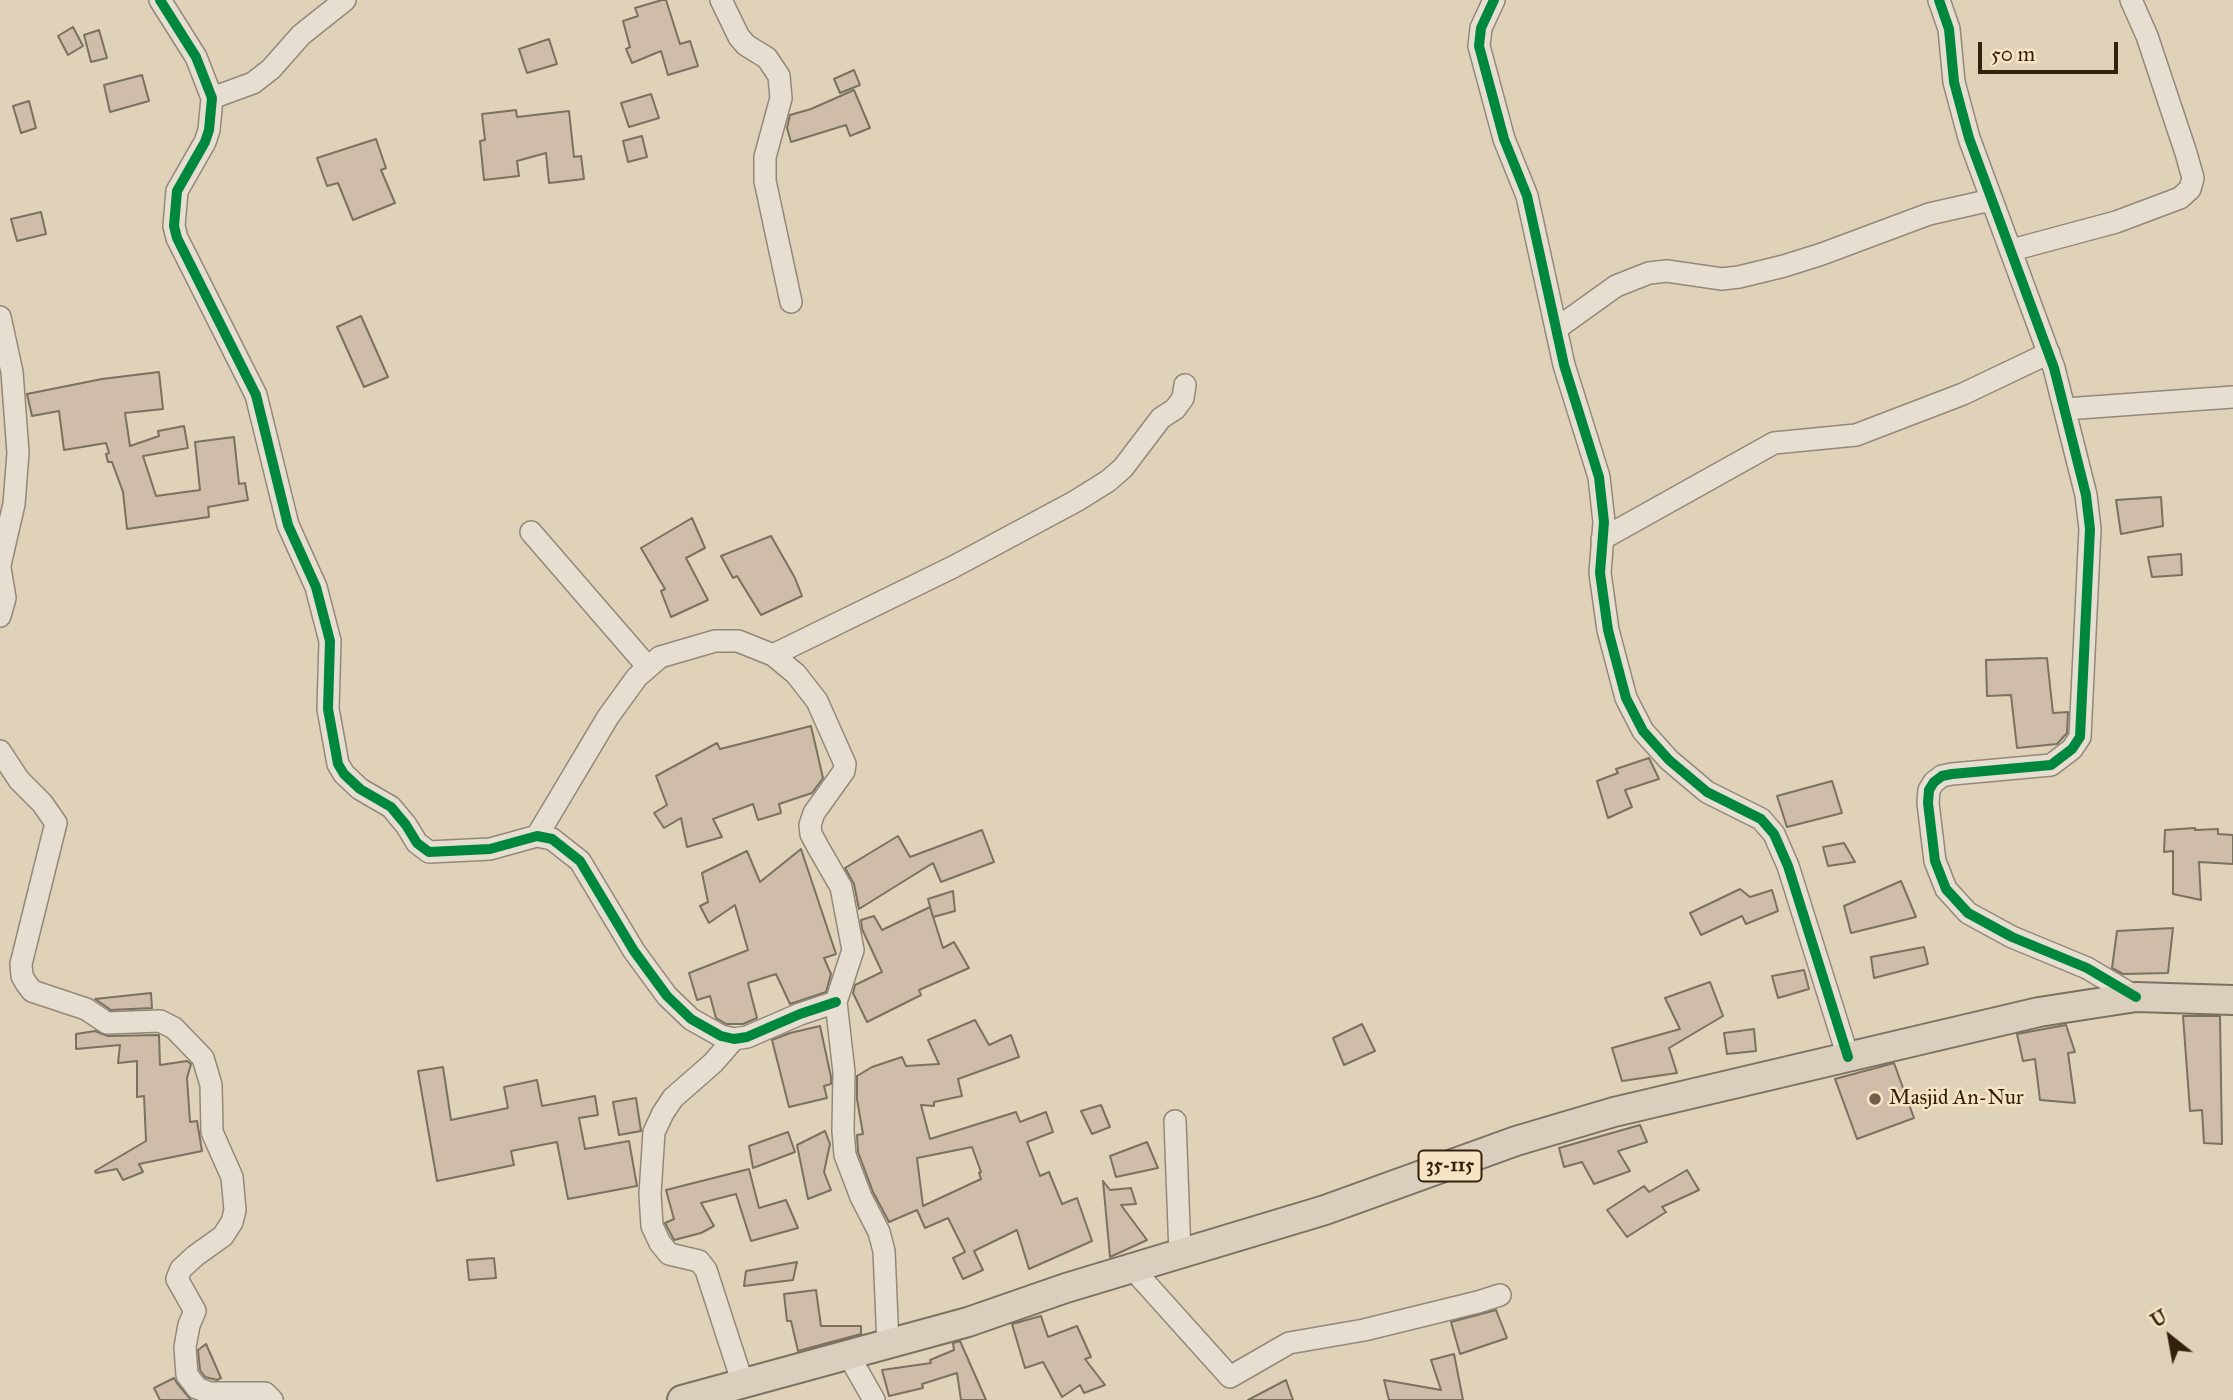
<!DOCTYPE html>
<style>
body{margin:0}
#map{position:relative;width:2233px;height:1400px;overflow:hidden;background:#e0d2b8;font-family:"IM FELL Great Primer",serif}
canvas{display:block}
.north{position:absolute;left:2135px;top:1302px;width:70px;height:70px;-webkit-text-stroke:5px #f7e4c5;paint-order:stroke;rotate:329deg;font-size:19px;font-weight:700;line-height:28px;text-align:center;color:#34210d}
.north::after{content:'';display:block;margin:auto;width:24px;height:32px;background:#34210d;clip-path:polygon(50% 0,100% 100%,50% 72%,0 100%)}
.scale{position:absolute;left:1978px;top:42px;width:140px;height:32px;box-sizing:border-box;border:4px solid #34210d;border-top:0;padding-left:9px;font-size:21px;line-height:24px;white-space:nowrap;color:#34210d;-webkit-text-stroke:5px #f7e4c5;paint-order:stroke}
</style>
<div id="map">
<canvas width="2233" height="1400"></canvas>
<div class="north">U</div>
<div class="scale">50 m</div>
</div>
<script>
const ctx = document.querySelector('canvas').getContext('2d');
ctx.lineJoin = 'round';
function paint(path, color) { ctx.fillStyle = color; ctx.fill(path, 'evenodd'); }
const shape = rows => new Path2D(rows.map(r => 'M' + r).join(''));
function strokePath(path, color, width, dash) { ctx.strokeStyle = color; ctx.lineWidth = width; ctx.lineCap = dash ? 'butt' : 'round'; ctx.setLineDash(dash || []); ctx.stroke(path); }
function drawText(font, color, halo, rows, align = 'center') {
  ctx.font = font + ' "IM FELL Great Primer",serif'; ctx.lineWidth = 5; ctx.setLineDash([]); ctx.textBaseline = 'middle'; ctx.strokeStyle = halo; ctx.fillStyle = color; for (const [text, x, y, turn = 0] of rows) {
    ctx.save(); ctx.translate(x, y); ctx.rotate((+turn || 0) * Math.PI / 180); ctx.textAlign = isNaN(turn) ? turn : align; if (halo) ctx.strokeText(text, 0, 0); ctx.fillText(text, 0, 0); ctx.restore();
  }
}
const building = shape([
 [662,0,666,0,680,44,690,41,698,66,668,75,661,51,632,63,626,49,630,47,623,21,638,16,635,8,662,0],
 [73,27,83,46,68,55,58,36,73,27],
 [99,30,107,58,91,62,84,35,99,30],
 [549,39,557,64,527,73,519,49,549,39],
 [854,70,860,85,840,93,834,79,854,70],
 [142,75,149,101,110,112,104,85,142,75],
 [854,90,870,128,850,136,846,125,791,142,787,128,790,115,811,109,854,90],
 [651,94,659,118,629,127,621,103,651,94],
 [29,101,36,128,21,133,13,106,29,101],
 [516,110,517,117,569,111,574,157,581,156,584,179,549,183,546,153,517,161,519,176,484,180,480,141,485,140,482,114,516,110],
 [642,136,647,157,628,162,623,141,642,136],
 [376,139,386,168,381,170,395,203,353,220,338,183,327,186,317,158,376,139],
 [41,212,46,234,17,241,11,219,41,212],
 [361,316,388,377,364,387,337,327,361,316],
 [159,372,163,409,125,413,130,446,159,436,158,431,184,426,188,448,143,456,156,496,200,490,195,442,234,437,239,484,245,483,248,500,208,507,209,517,127,529,123,492,112,462,108,462,106,454,109,453,106,443,64,450,59,411,32,416,27,394,102,379,159,372],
 [2161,497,2163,526,2121,534,2116,500,2161,497],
 [692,518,705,548,686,558,708,600,671,617,661,591,665,589,641,548,692,518],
 [771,536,795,578,802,596,761,615,737,576,733,578,721,556,771,536],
 [2181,554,2182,575,2152,577,2148,557,2181,554],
 [2047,658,2053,713,2068,712,2067,733,2057,744,2017,748,2011,695,1987,696,1986,660,2047,658],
 [811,726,823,778,812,793,779,804,781,813,758,820,753,804,713,819,722,837,687,847,681,818,664,828,654,813,667,805,656,776,717,743,720,749,811,726],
 [1649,758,1659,779,1625,790,1632,807,1608,818,1597,781,1618,773,1616,769,1649,758],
 [1832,781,1842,813,1787,827,1777,796,1832,781],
 [2195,828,2195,830,2218,829,2218,834,2233,835,2233,864,2199,862,2201,900,2173,894,2173,851,2164,852,2165,830,2195,828],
 [982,830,994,862,941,882,933,863,859,909,854,884,845,868,898,836,910,857,982,830],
 [1844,843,1855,862,1828,866,1823,847,1844,843],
 [801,849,836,954,824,958,831,974,826,992,790,1004,776,974,748,983,757,1018,743,1024,726,1024,716,1018,710,996,697,1000,689,973,748,950,735,905,709,923,700,906,708,902,702,873,747,851,760,882,801,849],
 [1901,881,1916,917,1851,933,1844,906,1901,881],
 [1740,889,1750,897,1772,890,1778,911,1746,924,1742,916,1701,935,1690,913,1740,889],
 [953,891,955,911,933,917,928,899,953,891],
 [930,907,943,948,954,942,969,968,919,990,921,995,867,1022,853,993,855,985,882,972,862,929,861,920,874,916,882,930,930,907],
 [2173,928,2168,973,2123,974,2112,968,2117,931,2173,928],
 [1924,947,1928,964,1874,978,1871,957,1924,947],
 [1804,970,1809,989,1778,998,1772,976,1804,970],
 [1710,982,1723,1016,1669,1048,1677,1073,1622,1081,1612,1048,1680,1029,1665,998,1710,982],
 [151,993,152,1008,111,1010,95,999,151,993],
 [2183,1016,2220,1016,2222,1144,2204,1143,2202,1110,2190,1111,2183,1016],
 [975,1020,989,1045,1011,1035,1019,1057,958,1079,962,1096,934,1102,934,1106,921,1105,930,1139,1016,1112,1020,1122,1046,1112,1053,1132,1027,1142,1040,1176,1049,1172,1062,1204,1077,1198,1092,1241,1029,1269,1017,1230,974,1251,983,1270,963,1279,953,1258,965,1252,948,1218,925,1228,917,1210,889,1222,873,1192,858,1152,857,1135,863,1134,857,1099,857,1076,872,1067,902,1057,906,1066,939,1064,928,1040,975,1020],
 [972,1147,981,1172,979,1173,981,1179,923,1206,917,1158,972,1147],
 [1362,1024,1375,1051,1344,1065,1333,1038,1362,1024],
 [2066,1025,2075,1052,2068,1053,2075,1103,2040,1100,2035,1059,2023,1061,2017,1034,2066,1025],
 [820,1026,831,1077,831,1084,824,1086,827,1098,789,1107,772,1040,790,1033,820,1026],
 [1754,1029,1756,1051,1727,1054,1724,1033,1754,1029],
 [95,1031,108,1036,159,1035,160,1065,187,1061,191,1064,187,1078,190,1122,197,1121,202,1151,139,1164,143,1172,123,1180,117,1169,96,1173,95,1171,146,1141,144,1096,137,1097,137,1061,118,1063,120,1045,76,1049,76,1034,95,1031],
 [1894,1063,1914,1118,1857,1139,1835,1079,1894,1063],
 [443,1067,451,1120,508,1108,504,1087,537,1080,542,1106,595,1096,598,1115,579,1118,585,1149,629,1141,637,1186,568,1199,557,1142,511,1151,514,1165,437,1181,418,1071,443,1067],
 [636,1098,641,1131,619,1135,613,1102,636,1098],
 [1101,1105,1110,1127,1092,1134,1081,1111,1101,1105],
 [1640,1125,1647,1142,1618,1151,1630,1171,1594,1184,1582,1162,1564,1167,1559,1148,1640,1125],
 [825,1131,830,1144,824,1172,831,1190,808,1199,797,1145,825,1131],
 [788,1132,795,1152,753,1168,749,1146,788,1132],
 [1147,1142,1158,1168,1116,1177,1110,1156,1147,1142],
 [749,1169,759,1208,786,1200,798,1228,751,1241,736,1194,701,1203,714,1226,701,1233,674,1240,665,1223,674,1219,666,1190,749,1169],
 [1687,1170,1699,1190,1662,1207,1666,1212,1627,1237,1607,1210,1644,1186,1649,1192,1687,1170],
 [1103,1181,1110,1190,1131,1188,1136,1204,1121,1205,1147,1240,1110,1257,1103,1181],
 [494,1258,496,1278,469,1280,467,1260,494,1258],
 [797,1262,793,1280,744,1286,746,1271,797,1262],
 [816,1290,821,1326,861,1326,861,1334,798,1351,791,1321,787,1321,784,1294,816,1290],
 [1496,1310,1507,1338,1460,1354,1451,1322,1496,1310],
 [1041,1316,1048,1337,1077,1326,1091,1357,1085,1359,1105,1385,1084,1393,1080,1385,1062,1397,1043,1362,1025,1368,1012,1324,1041,1316],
 [960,1341,986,1400,961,1400,957,1373,922,1384,923,1388,889,1396,882,1370,931,1363,930,1360,954,1350,953,1343,960,1341],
 [206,1344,221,1378,217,1380,205,1377,200,1370,198,1350,206,1344],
 [1454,1354,1463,1400,1389,1400,1384,1380,1441,1390,1431,1360,1454,1354],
 [174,1378,177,1383,191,1400,160,1400,154,1388,174,1378],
 [1286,1380,1293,1400,1248,1400,1286,1380]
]);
paint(building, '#cfbca9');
strokePath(building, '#7a7161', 2);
const minor = shape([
 [160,0,196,57,212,98,209,130,205,142,177,191,174,226,177,238,256,395,288,525,316,587,330,641,328,709,338,764,344,774,360,789,391,807,406,825,417,843,429,852,490,849,537,836,552,839,580,861,634,951,667,996,691,1019,721,1036,734,1039,747,1037,800,1014,836,1002],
 [721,0,739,37,746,45,767,58,779,76,781,98,765,157,765,181,791,302],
 [1494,0,1481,28,1479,46,1504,139,1527,196,1564,365,1599,477,1604,522,1600,573,1608,630,1626,698,1643,731,1669,760,1707,792,1761,819,1774,834,1788,866,1848,1057],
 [1939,0,1949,29,1954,82,1969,138,2054,368,2086,495,2090,529,2080,737,2072,749,2051,765,1952,774,1942,776,1934,782,1929,790,1928,803,1935,861,1946,889,1968,913,2012,937,2087,968,2136,997],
 [212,98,253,83,271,69,301,35,345,0],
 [2012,250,2116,222,2180,198,2190,189,2193,178,2186,153,2147,36,2131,0],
 [0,317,12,372,18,453,14,504,0,565],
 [1556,329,1616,286,1649,273,1667,271,1722,279,1739,277,1784,266,1822,254,1929,214,1991,200],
 [2065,409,2233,397],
 [531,532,647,666],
 [1602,539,1774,443,1856,435,1963,394,2049,353],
 [0,568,5,598,0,616],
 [773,655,953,567,1076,501,1108,481,1123,468,1161,418,1175,409,1183,398,1185,385],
 [0,751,19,780,42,803,56,823,21,964,22,976,26,983,32,991,86,1009,107,1023,160,1021,174,1028,203,1058,211,1085,212,1132,232,1177,235,1210,232,1222,223,1236,195,1256,181,1269,177,1279,195,1311,189,1325,185,1347,187,1375,197,1388,210,1393,265,1393,272,1400],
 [537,836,608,717,637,677,660,657,715,641,738,641,773,655,796,674,817,701,845,764,844,771,814,813,810,825,811,834,818,847,841,887,853,950,836,1002,844,1072,843,1131,845,1155,861,1197,879,1232,884,1251,888,1345],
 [734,1039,713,1063,673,1098,663,1113,654,1132,650,1194,652,1226,660,1243,669,1254,699,1261,706,1270,743,1384],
 [1175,1121,1180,1254],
 [1132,1268,1230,1377,1289,1343,1364,1330,1478,1302,1500,1295],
 [849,1356,874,1400]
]);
const major = shape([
 [682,1400,968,1322,1066,1288,1325,1210,1516,1141,1614,1112,2039,1012,2136,997,2233,1000]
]);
strokePath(minor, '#938878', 24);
strokePath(major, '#7a7161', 32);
strokePath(minor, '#e6ded1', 21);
strokePath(major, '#d9cfbc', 28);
strokePath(shape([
 [160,0,196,57,212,98,209,130,205,142,177,191,174,226,177,238,256,395,288,525,316,587,330,641,328,709,338,764,344,774,360,789,391,807,406,825,417,843,429,852,490,849,537,836,552,839,580,861,634,951,667,996,691,1019,721,1036,734,1039,747,1037,800,1014,836,1002],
 [1494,0,1481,28,1479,46,1504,139,1527,196,1564,365,1599,477,1604,522,1600,573,1608,630,1626,698,1643,731,1669,760,1707,792,1761,819,1774,834,1788,866,1848,1057],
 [1939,0,1949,29,1954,82,1969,138,2054,368,2086,495,2090,529,2080,737,2072,749,2051,765,1952,774,1942,776,1934,782,1929,790,1928,803,1935,861,1946,889,1968,913,2012,937,2087,968,2136,997]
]), '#00873e', 10);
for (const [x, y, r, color] of [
 [1875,1099,7,"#705f49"]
]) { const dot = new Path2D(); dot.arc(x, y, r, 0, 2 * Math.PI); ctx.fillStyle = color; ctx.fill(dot); strokePath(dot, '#f7e4c5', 2.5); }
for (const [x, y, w] of [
 [1450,1166,63]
]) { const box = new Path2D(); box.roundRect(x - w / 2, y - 15.5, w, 31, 5); ctx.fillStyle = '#f7e4c5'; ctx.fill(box); strokePath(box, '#34210d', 2); }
drawText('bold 19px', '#34210d', null, [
 ["35-115",1450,1166]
]);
drawText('21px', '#34210d', '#f7e4c5', [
 ["Masjid An-Nur",1889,1099]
], 'left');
</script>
